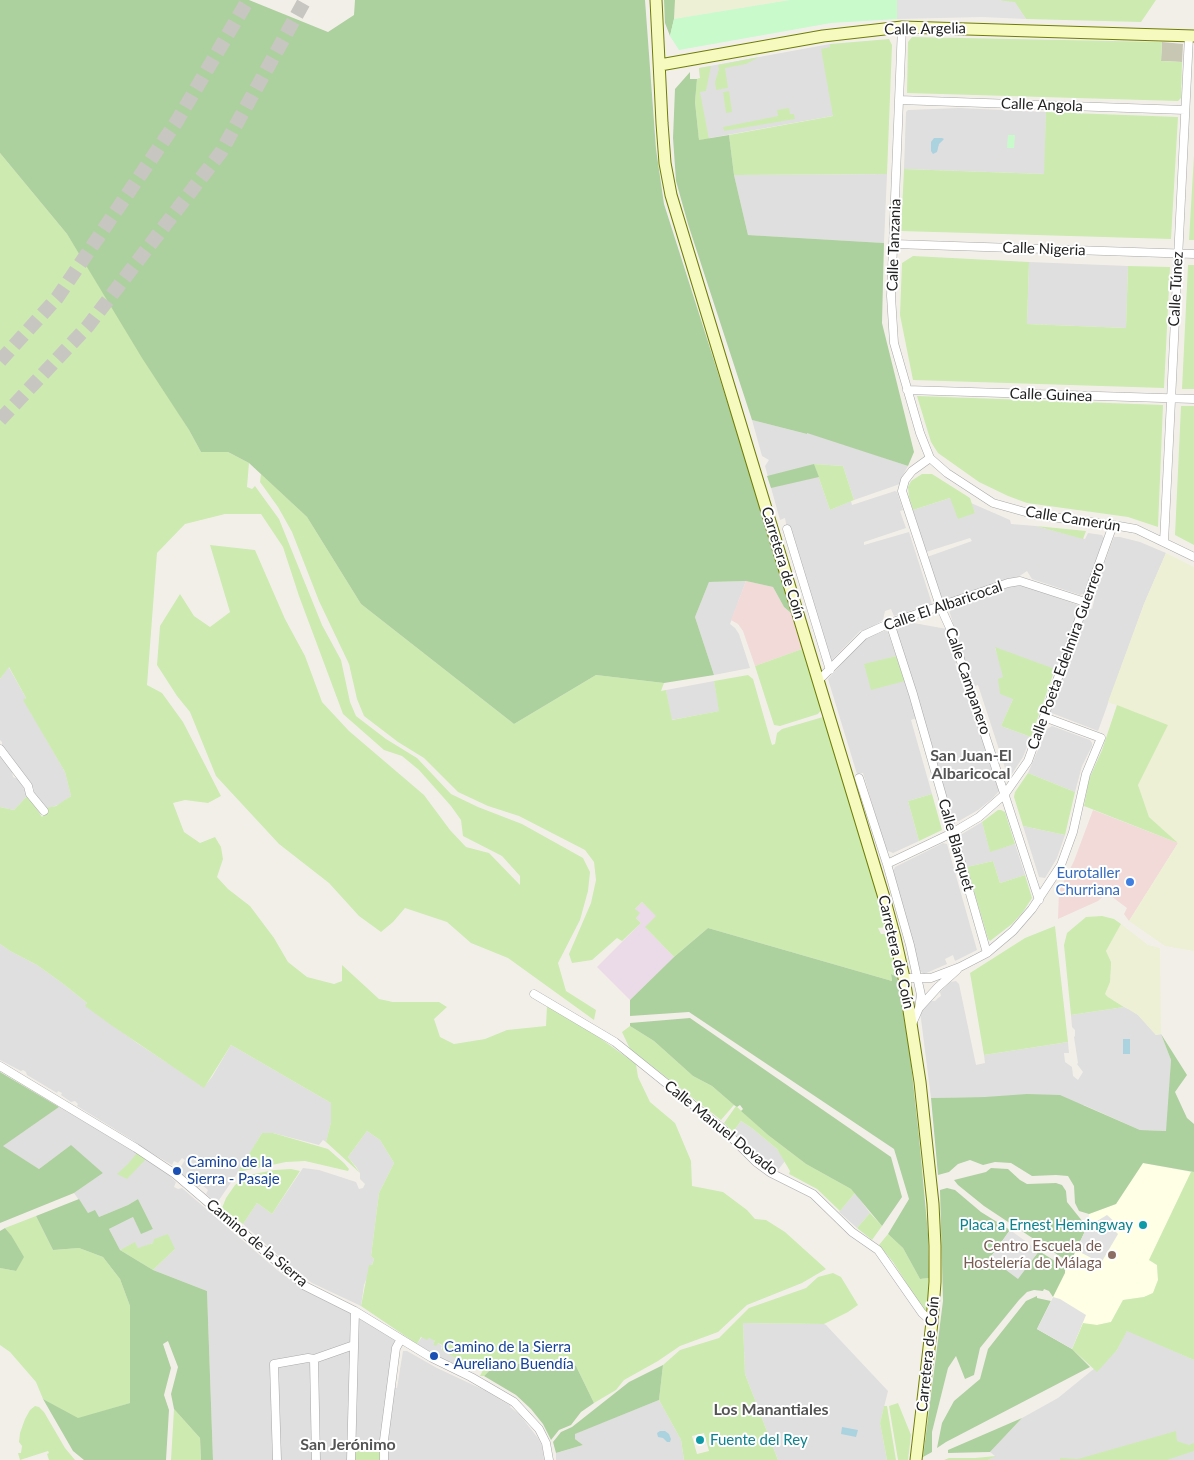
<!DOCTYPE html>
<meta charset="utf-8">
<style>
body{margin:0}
canvas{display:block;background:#f2efe9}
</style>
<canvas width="1194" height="1460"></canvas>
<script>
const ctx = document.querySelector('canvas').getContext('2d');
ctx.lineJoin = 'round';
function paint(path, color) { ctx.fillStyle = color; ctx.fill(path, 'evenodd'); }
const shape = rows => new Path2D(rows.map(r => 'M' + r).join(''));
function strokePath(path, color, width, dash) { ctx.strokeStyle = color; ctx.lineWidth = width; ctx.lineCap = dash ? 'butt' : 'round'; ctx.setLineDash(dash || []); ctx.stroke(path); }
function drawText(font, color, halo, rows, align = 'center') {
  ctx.font = font + ' Lato,sans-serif'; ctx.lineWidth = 4; ctx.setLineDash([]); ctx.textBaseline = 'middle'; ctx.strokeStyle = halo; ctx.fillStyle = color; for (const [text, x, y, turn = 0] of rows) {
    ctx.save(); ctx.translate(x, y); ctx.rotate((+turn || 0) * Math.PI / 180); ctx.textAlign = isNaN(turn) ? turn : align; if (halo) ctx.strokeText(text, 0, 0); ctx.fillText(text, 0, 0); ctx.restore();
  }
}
paint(shape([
 [830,44,843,114,699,140,697,79,700,78,699,68],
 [959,108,1046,112,1045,174,904,169,906,112,908,110],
 [887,174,884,243,748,235,734,175],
 [1029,262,1128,266,1126,328,1027,324],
 [752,420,807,434,807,432,908,466,903,475,900,484,854,500,843,466,814,464,830,510,851,501,852,505,895,491,897,492,903,510,900,511,906,528,864,542,864,545,909,532,932,604,894,616,891,609,885,611,883,620,862,633,861,630,830,662,787,529,785,518,780,520,765,466,769,460,762,456],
 [950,498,975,513,971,503,1010,520,1011,524,1036,526,1085,539,1088,533,1102,535,1104,538,1085,593,1080,595,1032,579,1027,571,1018,577,942,601,927,557,972,541,970,538,926,552,913,510],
 [1114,537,1120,537,1140,542,1166,553,1144,604,1098,731,1049,712,1086,607,1092,609,1094,601,1092,596],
 [746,581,730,624,735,628,739,634,750,668,714,675,695,617,709,582],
 [1013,586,1025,586,1078,605,1079,608,1057,670,995,648,1013,699,1001,726,1031,737,1023,757,1010,777,1008,777,978,685,972,687,949,610,951,605],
 [908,622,947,629,958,661,955,664,957,668,961,668,999,791,993,798,978,810,959,821,956,821,952,818,895,627],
 [887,630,896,656,864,665,905,681,916,718,911,720,932,794,908,801,919,841,893,853,886,850,863,773,857,774,828,679,864,639],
 [8,666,26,698,24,700,65,772,71,796,60,804,50,808,46,808,33,795,34,789,2,746,2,742,0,740,0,679],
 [714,681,720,711,671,720,666,690],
 [1052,726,1090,740,1092,743,1092,746,1082,766,1075,792,1028,773,1047,729],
 [0,753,12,771,13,777,18,779,28,795,14,810,0,807],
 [982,822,990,851,1015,844,1025,875,1000,883,993,861,967,867,959,837,962,834],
 [1023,826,1065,835,1057,858,1045,878,1039,877],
 [943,843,947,844,977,950,955,961,953,955,945,959,947,964,924,974,919,970,893,871,895,867],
 [0,944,10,951,37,965,62,983,87,1003,86,1005,137,1043,204,1087,212,1077,231,1045,331,1103,331,1122,326,1142,323,1140,319,1145,273,1133,262,1133,245,1162,217,1203,206,1194,208,1190,202,1185,198,1187,178,1171,185,1160,182,1158,178,1163,174,1161,172,1165,138,1145,134,1141,77,1106,78,1104,75,1101,71,1102,61,1095,62,1093,58,1091,57,1093,27,1075,26,1072,23,1070,21,1071,0,1060],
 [956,981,959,984,976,1065,985,1063,984,1055,1068,1042,1069,1053,1064,1053,1065,1062,1072,1067,1073,1076,1078,1080,1083,1072,1077,1064,1078,1063,1074,1037,1075,1036,1075,1030,1072,1027,1071,1015,1124,1007,1131,1010,1138,1015,1156,1035,1161,1034,1171,1060,1167,1131,1140,1130,1084,1105,985,1097,931,1098,920,1011,931,1001,935,1001,938,998,941,996,940,992,950,982],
 [59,1107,131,1149,167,1173,176,1182,174,1187,178,1189,182,1188,277,1270,304,1290,349,1312,395,1339,381,1441,349,1446,350,1460,213,1460,207,1291,153,1270,175,1249,153,1243,138,1249,135,1243,120,1250,109,1229,133,1217,141,1233,153,1229,138,1199,128,1205,99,1217,88,1213,74,1193,103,1173,70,1146,39,1169,2,1146],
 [741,1121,753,1129,777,1149,785,1161,778,1170,773,1166,774,1164,771,1161,768,1164,763,1161,733,1132],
 [367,1131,380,1140,394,1163,379,1193,371,1256,374,1259,364,1285,361,1306,312,1283,289,1265,243,1224,257,1203,272,1214,303,1168,319,1170,356,1182,359,1189,363,1188,365,1184,360,1179,360,1173,357,1168,348,1157],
 [855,1193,870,1213,857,1228,839,1212],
 [743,1323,824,1324,826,1325,888,1391,880,1423,887,1460,778,1460,745,1374],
 [1127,1330,1194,1360,1194,1460,988,1460,995,1456,990,1452,1022,1418,1058,1398,1117,1350],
 [422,1337,429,1337,435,1341,433,1344,438,1343,442,1346,441,1348,442,1350,462,1362,460,1367,438,1357,417,1344],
 [403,1351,407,1351,437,1368,484,1390,511,1406,510,1407,519,1414,538,1438,542,1446,544,1460,388,1460,387,1446,393,1387,397,1388],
 [659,1400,681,1440,684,1460,556,1460,556,1453,583,1445,575,1439,574,1434]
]), '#e0dfdf');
paint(shape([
 [746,581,773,587,784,607,791,613,802,649,755,666,743,631,738,624,731,620],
 [1093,810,1178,843,1129,921,1124,914,1127,908,1107,893,1098,901,1058,919,1059,891,1074,861]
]), '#f2dad9');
paint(shape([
 [642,902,657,916,646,928,674,957,630,1000,597,967,641,923,636,918,635,909]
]), '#ebdbe8');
paint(shape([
 [1143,1163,1191,1172,1149,1260,1157,1265,1158,1280,1153,1293,1144,1297,1123,1300,1111,1322,1097,1325,1083,1324,1072,1349,1037,1329,1087,1227,1089,1214,1116,1204]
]), '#ffffe5');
paint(shape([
 [1162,42,1183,44,1182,62,1161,61]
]), '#c7c7b4');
paint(shape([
 [675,0,790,0,674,19],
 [1166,553,1194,567,1194,951,1165,946,1129,921,1178,843,1149,817,1138,785,1168,725,1108,702,1144,604],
 [1121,924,1148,945,1160,948,1161,1034,1156,1035,1138,1015,1108,997,1105,994,1110,982,1111,966,1111,962,1106,951]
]), '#eef0d5');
paint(shape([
 [997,0,1156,0,1141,22,1026,19,1015,3],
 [912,37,1162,42,1161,61,1182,62,1181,98,1178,101,907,93,908,42],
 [889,39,892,45,887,174,734,175,729,135,833,116,821,49,830,47,830,44],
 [759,57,746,64,725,68,728,88,716,90,715,82,719,69,718,65],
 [711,66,706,91,700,92,709,139,699,140,695,102,697,79,700,78,699,68],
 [729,91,732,112,726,113,723,92],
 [789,108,790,114,794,114,795,119,724,131,723,127,778,116,777,110],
 [1046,112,1178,117,1171,239,901,231,904,169,1044,174],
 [0,153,67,234,189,430,201,452,228,452,249,463,247,487,252,489,255,486,279,519,322,625,341,660,350,702,356,716,386,739,417,758,451,794,478,807,522,824,583,858,590,872,588,891,580,920,558,963,566,991,596,1010,594,1020,508,958,471,943,447,922,405,908,393,922,381,932,359,916,329,883,279,844,216,776,190,712,177,696,157,665,160,626,180,594,194,616,210,627,230,612,210,545,255,550,285,619,305,656,322,702,349,731,424,795,450,830,466,847,489,853,520,885,520,876,502,856,463,836,461,820,451,806,419,770,402,756,384,750,343,714,299,596,283,547,261,514,225,514,185,524,157,553,147,685,162,693,183,722,221,796,208,803,185,800,173,803,184,832,200,843,215,837,221,847,223,859,217,877,228,889,250,906,274,938,288,962,307,977,334,984,342,981,342,965,379,999,393,1002,439,1002,447,1007,434,1019,440,1037,454,1044,485,1039,507,1030,546,1026,547,1006,593,1033,636,1064,638,1077,650,1102,675,1123,691,1161,692,1186,723,1192,747,1210,755,1219,766,1220,785,1232,826,1269,802,1283,747,1305,718,1332,680,1346,658,1361,624,1380,616,1390,594,1403,576,1366,495,1365,484,1376,480,1376,484,1368,473,1359,467,1369,460,1367,462,1362,442,1350,442,1345,438,1343,436,1346,433,1344,435,1341,429,1338,427,1340,421,1337,417,1344,361,1306,369,1265,372,1265,374,1259,371,1256,379,1193,394,1163,380,1140,367,1131,348,1157,360,1173,326,1142,331,1122,331,1103,231,1045,204,1088,111,1025,85,1006,87,1003,62,983,37,965,10,951,0,944,0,807,14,810,28,795,42,817,47,811,46,808,56,806,71,796,65,772,23,700,26,698,9,667,0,679],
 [1194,155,1194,240,1189,240],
 [913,256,1029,262,1027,324,1126,328,1128,266,1170,267,1164,388,913,380,900,315,902,263],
 [1188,265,1194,265,1194,389,1182,389],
 [917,396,1163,405,1158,527,1128,517,1027,503,1008,496,979,482,938,453,931,442],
 [1181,406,1194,406,1194,545,1175,535],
 [814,464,843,466,854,500,830,510],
 [261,474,307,517,361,604,514,724,596,675,664,683,661,691,666,690,672,720,719,711,714,681,748,675,753,679,772,745,775,744,777,733,782,729,823,717,887,927,878,928,881,934,888,934,897,977,891,974,892,981,708,928,674,957,645,927,656,916,642,902,635,909,640,913,636,918,641,923,622,941,617,938,592,960,572,963,569,954,591,903,596,880,594,862,585,850,519,816,488,806,458,792,424,758,398,742,364,716,357,699,349,664,319,601,292,532,278,507,260,482],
 [922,474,932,474,970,498,975,513,958,519,950,498,913,510,909,497,908,487,911,481],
 [1036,526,1086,531,1083,539],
 [995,647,1055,669,1031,737,1001,726,1013,699,1000,694,998,679,1003,677],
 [802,649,821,710,818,714,780,726,774,725,755,666],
 [896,656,905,681,871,690,864,664],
 [1117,705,1168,725,1138,785,1149,817,1178,843,1084,806,1089,779,1102,750],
 [1028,773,1075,792,1065,835,1023,826,1014,797,1015,792],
 [932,794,942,830,919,841,908,801],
 [998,810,1001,810,1005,812,1015,844,990,852,982,822],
 [993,861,1000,883,1025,875,1032,898,1023,912,1012,924,990,941,988,939,967,867],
 [1102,916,1114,919,1121,924,1106,951,1111,962,1111,966,1110,982,1105,994,1108,997,1124,1007,1071,1015,1064,945,1067,933,1086,917],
 [1055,926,1068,1042,984,1055,970,973,1025,938],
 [630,1026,654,1041,693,1076,712,1086,734,1105,721,1120,630,1049,622,1032],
 [736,1106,768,1135,806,1164,851,1189,855,1193,840,1211,817,1189,789,1174,790,1171,777,1149,753,1129,741,1121,733,1132,724,1123],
 [262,1133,273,1133,328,1149,344,1163,349,1169,348,1171,305,1161,286,1162,238,1172],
 [137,1153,146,1159,127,1179,117,1174,128,1164],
 [291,1169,300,1171,272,1214,257,1203,243,1224,222,1208,226,1198,235,1185,249,1175,274,1170],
 [1191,1172,1194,1172,1194,1360,1127,1331,1117,1350,1097,1372,1072,1349,1083,1323,1097,1325,1111,1322,1123,1300,1144,1297,1153,1293,1158,1280,1157,1265,1149,1260],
 [870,1213,882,1226,872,1240,857,1228],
 [36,1216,53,1250,79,1248,103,1257,120,1279,130,1306,130,1403,78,1419,43,1399,36,1382,10,1352,0,1345,0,1268,16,1271,11,1235,5,1228],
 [168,1234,175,1249,153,1270,120,1250,135,1242,138,1248,153,1243,154,1239],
 [888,1234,903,1248,920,1279,929,1278,927,1310,924,1311,893,1262,879,1245],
 [833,1273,841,1277,858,1305,848,1312,824,1324,743,1323,745,1374,778,1460,684,1460,681,1440,659,1400,663,1365,680,1350,719,1338,749,1308,806,1288,818,1277],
 [704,1433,709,1451,697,1454,692,1436],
 [898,1403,911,1435,908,1460,898,1460,889,1406],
 [35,1406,39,1407,44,1412,65,1448,75,1460,49,1460,47,1454,49,1453,48,1451,20,1460,18,1453,21,1453,22,1446,19,1442,20,1433,25,1419,30,1410],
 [884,1406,887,1406,896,1460,887,1460,880,1423],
 [174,1409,200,1438,201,1460,171,1460],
 [1176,1431,1177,1441,1189,1445,1194,1443,1194,1451,1167,1460,1060,1460,1060,1458,1078,1459],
 [381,1441,382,1460,354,1460,354,1446],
 [996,1456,988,1460,944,1460,949,1458,975,1458]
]), '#cdebb0');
paint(shape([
 [0,0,249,0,328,32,354,15,355,0,645,0,656,149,664,204,747,464,791,613,784,607,773,587,746,581,709,582,695,617,714,675,664,683,596,675,514,724,361,604,307,517,249,463,228,452,201,452,189,430,142,358,67,234,0,153],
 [664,0,675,0,674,19,670,36,665,23],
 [690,72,690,79,697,79,695,102,699,140,729,135,734,175,748,235,884,243,882,323,914,452,908,466,807,433,807,434,752,420,688,224,676,181,673,138,675,89],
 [814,464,819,477,771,488,767,476],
 [708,928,892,981,891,974,897,977,910,1055,919,1137,928,1234,929,1278,920,1279,903,1248,888,1234,909,1199,894,1149,689,1012,630,1016,630,1000,674,957],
 [690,1018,891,1157,902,1197,882,1226,851,1189,806,1164,768,1135,741,1111,743,1109,740,1105,737,1107,734,1105,712,1086,693,1076,654,1041,630,1026,630,1023],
 [1161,1034,1187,1075,1175,1092,1187,1118,1194,1124,1194,1172,1143,1163,1116,1204,1089,1214,1079,1211,1075,1203,1074,1186,1068,1176,1056,1175,1032,1176,1011,1163,995,1162,983,1165,970,1160,958,1164,949,1172,938,1175,931,1098,985,1097,1027,1094,1060,1095,1140,1130,1166,1131,1171,1060],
 [0,1072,59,1107,3,1146,39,1169,71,1145,103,1173,74,1193,0,1223],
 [991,1168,1008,1169,1020,1180,1027,1184,1056,1183,1062,1185,1066,1191,1067,1202,1087,1227,1070,1263,984,1206,958,1185,954,1180,986,1172],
 [947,1188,955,1190,981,1212,1010,1230,990,1258,1018,1278,1039,1251,1063,1266,1065,1268,1065,1273,1053,1297,1049,1291,1044,1289,1043,1291,1034,1290,1027,1292,1019,1300,980,1348,974,1375,965,1379,956,1356,948,1368,932,1432,932,1452,923,1457,943,1301,940,1190],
 [79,1199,88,1213,95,1210,99,1217,128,1205,138,1199,153,1229,141,1234,133,1217,109,1229,120,1250,153,1270,207,1291,213,1460,201,1460,200,1438,174,1409,171,1394,178,1367,168,1341,163,1344,171,1368,164,1395,169,1410,166,1460,84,1460,73,1451,43,1399,78,1418,130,1403,130,1306,120,1279,103,1257,79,1248,53,1250,36,1216],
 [5,1228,11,1235,24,1257,16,1271,0,1268,0,1231],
 [1037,1296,1037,1298,1051,1301,1037,1329,1072,1349,1090,1367,946,1442,937,1448,942,1423,954,1401,980,1379,988,1349,1026,1301],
 [562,1362,576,1366,594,1403,581,1412,571,1425,559,1430,551,1440,543,1424,531,1409,516,1395,484,1376,495,1365],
 [663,1365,659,1400,575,1434,575,1439,583,1445,556,1453,553,1442,561,1432,572,1427,629,1382],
 [1022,1418,990,1452,948,1453,948,1450]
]), '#add19e');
paint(shape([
 [790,0,897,0,897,19,831,23,679,50,670,36,674,19],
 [1008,135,1015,135,1014,148,1007,148]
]), '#c8facc');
paint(shape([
 [897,0,997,0,1015,2,1026,19,982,17,897,19],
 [1107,1215,1118,1225,1115,1231,1118,1234,1101,1263,1076,1250,1087,1227],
 [1010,1230,1039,1251,1018,1279,990,1258],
 [1053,1297,1060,1299,1086,1315,1072,1349,1037,1329]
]), '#e2e2e2');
paint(shape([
 [934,138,942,138,944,139,939,144,937,152,933,154,931,151,931,142],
 [1123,1039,1130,1039,1130,1054,1123,1054],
 [842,1427,858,1430,856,1437,841,1434],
 [660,1431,665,1431,669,1434,671,1439,670,1442,667,1442,663,1438,658,1437,657,1433]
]), '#aad3df');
strokePath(shape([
 [0,361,57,298,177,121,248,0],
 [0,420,88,326,221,152,305,0]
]), '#c8c6c1', 14, [14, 7]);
const street = shape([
 [902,27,891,296,894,343,920,433,930,458,947,473,993,503,1036,515,1113,525,1136,529,1194,557],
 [899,100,1185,110],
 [894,244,1194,254],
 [907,390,1194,399],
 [930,458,912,471,905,480,902,491,940,606,950,628,1039,900],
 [787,529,830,670],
 [1164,542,1189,36],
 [890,623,913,694,987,953],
 [818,681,864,635,890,623,1008,583,1020,581,1085,602],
 [0,749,28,786,30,794,44,811],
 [859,778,887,864,910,945,921,995,919,1008],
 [887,864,952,833,979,817,1005,794,1028,761,1113,525],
 [904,978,931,978,960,967,987,953,1013,931,1032,909,1061,865,1073,832,1086,774,1101,738,1044,717],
 [534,994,615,1042,723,1129,756,1162,771,1173,813,1194,852,1232,878,1250,922,1313,932,1322],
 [912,1024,919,1008,938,987,957,970],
 [0,1066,136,1148,175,1174,305,1286,355,1311,432,1358,471,1377,514,1402,539,1429,546,1443,549,1460],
 [314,1359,316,1460],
 [277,1460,274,1364,308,1358,314,1359,354,1345],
 [351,1460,355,1311],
 [384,1460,384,1440,396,1348,401,1339]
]);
const secondary = shape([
 [656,0,662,123,665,163,671,195,885,901,895,938,904,978,920,1082,933,1204,935,1246,935,1282,932,1322,916,1460],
 [660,65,823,36,902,27,1194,36]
]);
strokePath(street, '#a9a9a9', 9);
strokePath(secondary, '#707d05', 13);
strokePath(street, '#fff', 8);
strokePath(secondary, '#f7fabf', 11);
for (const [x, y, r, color] of [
 [1130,882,5,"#3f7fe0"],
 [177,1171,5,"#1a4fb4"],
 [1143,1225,5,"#0f9aa8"],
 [1112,1255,5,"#8d6e63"],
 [434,1356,5,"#1a4fb4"],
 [700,1440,5,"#0f9aa8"]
]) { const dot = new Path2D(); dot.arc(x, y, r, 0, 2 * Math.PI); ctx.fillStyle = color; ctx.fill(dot); strokePath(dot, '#fff', 2); }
drawText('15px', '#222', '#fff', [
 ["Calle Argelia",925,29,-1],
 ["Calle Angola",1042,105,2],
 ["Calle Tanzania",894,245,-88],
 ["Calle Nigeria",1044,249,2],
 ["Calle Túnez",1176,289,-87],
 ["Calle Guinea",1051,395,2],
 ["Calle Camerún",1073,519,9],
 ["Carretera de Coín",783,563,73],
 ["Calle El Albaricocal",943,606,-19],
 ["Calle Poeta Edelmira Guerrero",1066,656,-70],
 ["Calle Campanero",968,681,71],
 ["Calle Blanquet",956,845,74],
 ["Carretera de Coín",896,952,77],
 ["Calle Manuel Dovado",721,1128,39],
 ["Camino de la Sierra",257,1243,40],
 ["Carretera de Coín",928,1354,-84]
]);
drawText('15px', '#366cbe', '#fff', [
 ["Eurotaller",1120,873],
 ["Churriana",1120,890]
], 'right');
drawText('15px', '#164399', '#fff', [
 ["Camino de la",187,1162],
 ["Sierra - Pasaje",187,1179],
 ["Camino de la Sierra",444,1347],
 ["- Aureliano Buendía",444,1364]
], 'left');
drawText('15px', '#0d838f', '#fff', [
 ["Placa a Ernest Hemingway",1133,1225],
 ["Fuente del Rey",710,1440,"left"]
], 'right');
drawText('15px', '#785e54', '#fff', [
 ["Centro Escuela de",1102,1246],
 ["Hostelería de Málaga",1102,1263]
], 'right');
drawText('bold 16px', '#555', '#fff', [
 ["San Juan-El",971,756],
 ["Albaricocal",971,774],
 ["Los Manantiales",771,1410],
 ["San Jerónimo",348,1445]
]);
</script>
